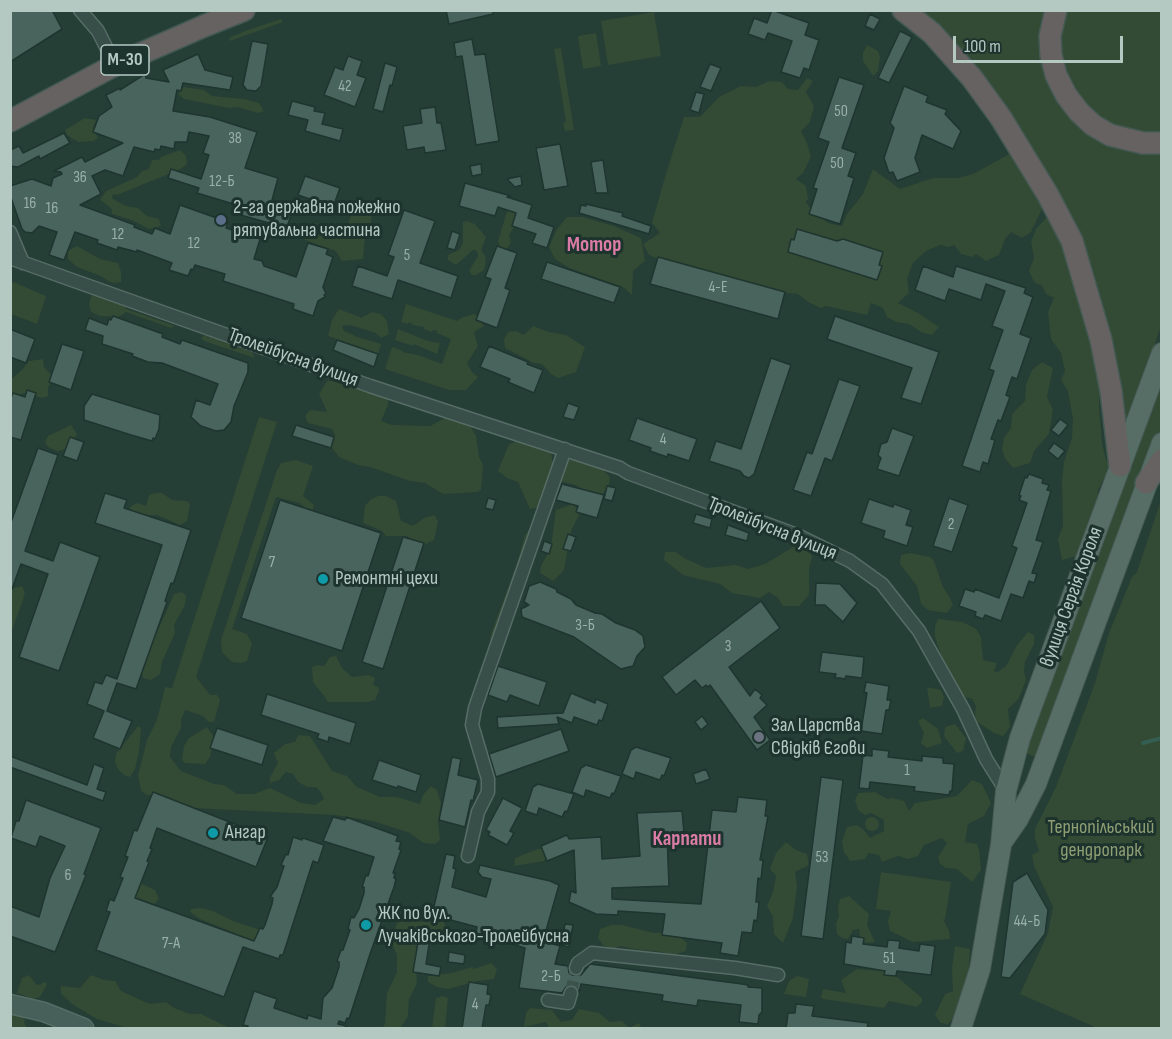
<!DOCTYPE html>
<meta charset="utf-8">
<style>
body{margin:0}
#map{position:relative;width:1172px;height:1039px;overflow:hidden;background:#253e36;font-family:"Sofia Sans Condensed",sans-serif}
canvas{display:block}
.frame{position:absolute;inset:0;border:12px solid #b5c9c3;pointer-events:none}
.scale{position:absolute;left:953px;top:36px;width:170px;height:27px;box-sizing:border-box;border:3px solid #b5c9c3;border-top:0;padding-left:8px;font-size:18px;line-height:21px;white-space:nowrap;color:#b5c9c3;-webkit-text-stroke:4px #1d332d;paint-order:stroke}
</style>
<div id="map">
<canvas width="1172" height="1039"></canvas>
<div class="frame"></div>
<div class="scale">100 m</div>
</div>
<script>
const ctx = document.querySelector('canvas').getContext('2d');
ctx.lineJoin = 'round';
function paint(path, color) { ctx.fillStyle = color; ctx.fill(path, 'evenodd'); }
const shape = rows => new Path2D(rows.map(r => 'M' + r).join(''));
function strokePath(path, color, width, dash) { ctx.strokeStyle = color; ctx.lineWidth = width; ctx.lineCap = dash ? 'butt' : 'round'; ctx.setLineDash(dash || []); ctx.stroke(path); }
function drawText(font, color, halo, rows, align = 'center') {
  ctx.font = font + ' "Sofia Sans Condensed",sans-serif'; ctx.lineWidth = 6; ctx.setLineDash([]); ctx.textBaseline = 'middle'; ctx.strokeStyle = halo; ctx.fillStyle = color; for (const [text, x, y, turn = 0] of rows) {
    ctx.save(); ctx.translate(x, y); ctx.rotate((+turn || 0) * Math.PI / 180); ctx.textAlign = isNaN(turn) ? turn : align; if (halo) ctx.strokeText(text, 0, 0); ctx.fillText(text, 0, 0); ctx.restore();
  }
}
paint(shape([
 [912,11,1049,11,1067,106,1161,149,1161,326,1130,417,1120,440,1070,216,1055,185,1007,114],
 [1062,11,1161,11,1161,139,1099,122,1065,80,1057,33],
 [654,12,661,56,608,65,601,21],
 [281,19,283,22,230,41,229,38,245,31],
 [596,33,601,66,583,69,578,36],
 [867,45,878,51,880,57,878,71,873,76,863,61,863,53],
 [561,48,574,130,565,131,563,123,566,122,554,49],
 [807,78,813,81,806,92,814,106,810,122,801,131,807,143,811,157,803,173,796,179,806,186,808,199,806,202,810,208,828,223,842,226,847,214,863,194,873,169,900,189,933,178,958,178,973,174,1011,153,1041,189,1042,209,1031,232,1022,238,1011,232,1005,239,999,255,986,261,976,254,972,257,961,254,954,245,949,247,940,245,926,251,913,263,907,279,909,293,898,303,918,313,939,327,932,335,921,332,909,324,896,322,887,317,883,308,871,303,867,315,826,306,821,308,808,302,798,294,778,292,667,263,649,255,643,244,660,233,652,223,665,177,684,117,700,117,719,97,741,86,756,87,769,81,782,82,788,89,798,90],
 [184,87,204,90,212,96,244,99,259,103,264,111,258,113,238,107,229,108,184,99,179,95,179,92],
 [85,118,96,120,93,128,98,138,93,141,78,142,67,135,65,130],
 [180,150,186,156,187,164,181,169,117,195,113,194,112,198,115,200,126,206,138,208,147,216,159,219,161,226,149,229,132,220,112,214,111,208,100,200,106,191,137,177,142,171,149,169,152,160,159,160,161,157],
 [508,208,516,211,516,224,509,235,511,243,506,250,501,249,498,241],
 [353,209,365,209,371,214,371,222,365,238,363,259,342,261,336,251,305,240,302,229,309,223,334,224,347,227],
 [567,217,582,217,614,226,641,238,645,261,633,271,632,295,623,287,569,268,555,259,549,247,557,229],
 [1046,218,1053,221,1064,233,1105,368,1100,388,1099,405,1102,443,1106,460,1111,466,1098,490,1098,498,1101,506,1082,539,1077,556,1062,560,1058,539,1063,526,1062,482,1064,462,1072,438,1073,419,1068,391,1061,380,1065,371,1061,353,1051,339,1048,312,1054,298,1046,294,1042,286,1034,282,1029,271,1034,258,1031,242,1036,229],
 [467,221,475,224,486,237,481,250,486,257,485,266,484,270,476,275,472,275,469,271,478,256,477,251,473,250,456,265,448,260,448,255,459,250,463,243,463,222],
 [77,246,100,259,118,263,121,272,121,282,114,283,108,281,101,276,77,267,68,259,68,251],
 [11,281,46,296,37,324,11,314],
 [98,292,125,306,126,309,175,326,171,328,126,312,119,317,100,316,91,312,89,304,91,296],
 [406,304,457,321,463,317,475,314,481,321,484,326,474,332,478,346,467,363,472,372,478,377,466,390,449,390,385,369,392,347,403,351,402,352,418,355,442,364,451,339,437,333,437,331,433,330,432,332,424,329,424,327,412,325,413,324,409,322,408,324,401,322],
 [339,309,360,317,361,318,372,312,381,314,387,321,389,334,381,338,376,333,350,325,342,326,344,331,354,335,354,336,381,344,378,354,328,336,332,320],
 [533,326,549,332,566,335,585,347,576,372,558,378,551,374,542,364,534,363,505,348,504,339,508,332,516,331,524,335],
 [398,329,428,341,440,343,437,354,414,344,413,346,395,340],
 [205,335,252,352,255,358,204,341,201,338],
 [43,359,44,367,53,377,48,388,48,396,42,398,26,393,16,395,11,399,11,379,22,370,29,361],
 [1042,362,1053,368,1047,397,1053,410,1049,434,1034,451,1030,463,1013,468,1005,458,1002,449,1004,438,1011,428,1012,414,1025,401,1026,385,1032,370],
 [1161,372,1161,428,1060,706,1037,756,1032,756,1028,754,1024,747],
 [339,380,388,397,388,405,381,421,392,425,430,426,447,417,469,423,476,436,479,457,483,465,481,490,477,492,443,494,425,483,410,481,370,467,358,465,339,457,331,447,335,435,332,429,308,423,305,416,310,410,327,412,319,394,327,381],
 [259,417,277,422,196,677,210,695,217,695,220,700,216,715,214,722,209,722,203,716,185,710,181,720,181,728,171,747,170,757,181,771,214,784,224,785,237,794,254,794,270,788,301,803,315,805,324,799,320,791,316,787,307,787,298,782,293,774,286,772,279,780,270,783,270,777,278,763,274,753,285,744,295,742,298,735,310,736,332,771,347,776,357,787,380,797,397,797,420,804,423,795,431,786,437,790,441,803,438,823,440,840,435,844,423,843,410,833,373,821,335,815,192,808,168,797,157,794,147,795,141,791,138,775,147,740,157,720,165,687,172,688],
 [71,425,77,434,70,445,63,450,57,451,48,447,45,442,48,436],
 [518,441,551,451,553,468,539,507,530,509,518,482,507,478,498,471,509,444],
 [296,460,313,466,303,496,314,505,313,510,306,509,300,503,276,497,232,629,247,634,252,644,247,661,241,663,232,662,222,652,221,640,277,470,281,463],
 [567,460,577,460,601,468,610,477,609,484,602,495,583,490,576,485,559,481],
 [155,493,162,493,172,500,187,501,190,504,187,521,180,525,157,515,148,515,140,520,128,513,131,506,137,503,146,506,149,495],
 [378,496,386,496,396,501,401,521,413,526,424,518,435,515,438,522,434,540,426,544,416,542,407,536,386,536,382,531,363,523,365,506,370,500],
 [1161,500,1161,1028,1097,1028,1020,994,1048,933,1053,907,1034,866,1032,855,1039,851,1035,838,1035,829,1056,787,1095,683,1109,633,1132,577,1137,572],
 [572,504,577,508,579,515,571,531,564,570,553,581,540,573,541,566,551,547,556,510],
 [531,527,537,529,492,644,490,639,492,631,517,564,525,535],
 [795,546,809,550,812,557,809,569,809,595,799,606,783,606,778,598,769,592,760,598,732,593,720,584,683,575,664,560,665,552,676,552,684,558,706,568,736,565,748,569,765,564],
 [910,553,930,557,934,561,943,587,949,596,953,605,947,613,928,610,921,604,917,586,900,564,901,555],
 [22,586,25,592,23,600,11,633,11,589],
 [182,592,186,596,185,605,174,625,175,633,162,662,160,674,151,680,143,678,142,673,154,639,174,594],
 [938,619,963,622,976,629,981,637,983,660,997,663,994,671,998,672,1006,666,1017,645,1028,632,1034,635,1034,644,1025,662,1024,671,1026,680,1019,698,1008,709,1010,727,1003,736,994,733,976,721,975,713,976,706,972,699,962,696,943,661,935,637,935,626],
 [336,656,342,668,352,677,369,675,375,678,373,685,378,687,379,691,375,700,368,702,328,702,325,697,313,682,312,667,317,665,324,666,330,657],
 [927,687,941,690,944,697,942,706,930,708],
 [923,718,938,729,942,743,927,748,921,743,924,733,918,721],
 [955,724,966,738,963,751,957,753,944,736,945,727],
 [138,726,141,728,139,752,135,769,130,777,124,775,118,769,115,762,116,754],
 [207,727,214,737,210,757,205,764,185,763,182,760,184,746,189,738],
 [972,780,982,784,991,803,984,816,968,824,965,842,977,844,979,850,981,870,972,882,957,869,946,868,940,864,938,857,947,843,942,838,924,845,918,856,908,859,898,856,882,862,879,855,869,853,865,859,850,861,844,852,842,842,847,827,856,825,863,829,870,838,884,831,884,820,871,813,865,815,858,810,855,800,858,793,875,792,887,799,893,798,904,801,909,811,915,803,957,796],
 '865 824a7 7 0 1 1 14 0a7 7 0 1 1-14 0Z',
 [786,842,796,850,807,854,809,865,795,872,797,886,793,918,783,943,774,934,773,917,767,906,773,892,776,876,770,869,776,853],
 [538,849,548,849,549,853,544,861,514,866,515,858],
 [881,872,951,882,945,919,943,919,949,931,950,939,913,942,890,931,888,921,891,911,876,909],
 [140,883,155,890,159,899,154,904,135,897],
 [849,896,869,914,867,925,875,942,866,943,860,937,859,929,853,930,848,939,842,938,837,934,836,924,839,916,838,906,840,899],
 [201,908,213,911,233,921,261,930,259,943,200,919,190,912,191,909],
 [403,919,425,922,434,920,444,922,446,927,442,939,438,940,426,937,416,968,417,984,409,999,408,1016,403,1024,400,1028,382,1028,385,1024,387,993,397,972,397,955,390,940,398,922],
 [611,925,622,925,654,933,674,932,687,943,686,951,673,955,656,951,639,950,621,946,612,949,604,946,598,938,600,929],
 [955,946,970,949,968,980,956,1015,948,1024,941,1023,935,1015,945,994,953,991,952,968],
 [491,963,497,969,494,979,478,981,448,989,437,987,428,982,428,976,452,973,472,967,474,969],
 [857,969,884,971,896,976,922,998,922,1002,917,1007,889,1001,884,1008,823,999,821,997,823,989,846,993,841,980],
 [29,975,36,984,39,985,45,982,47,984,40,997,33,999,17,993,22,978],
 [91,975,104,980,115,981,121,991,143,1001,151,1004,166,1002,174,1008,190,1014,201,1014,230,1028,127,1028,97,1019,72,1004,61,994,61,986,80,988],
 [797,976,809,979,806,997,784,994,789,981],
 [443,996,448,998,445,1028,432,1028,436,998],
 [530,1008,552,1010,561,1022,572,1020,579,1009,599,1013,610,1022,622,1021,629,1028,639,1023,641,1026,640,1028,549,1028,546,1022,524,1027,526,1013],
 [22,1014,25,1020,24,1022,27,1028,11,1028,11,1015]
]), '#334a34');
strokePath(shape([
 [1143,743,1162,738]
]), '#345e51', 4);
const building = shape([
 [10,10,52,10,62,29,10,62,10,10],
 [446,10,493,10,493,14,449,24,446,10],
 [772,10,809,23,805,35,819,40,809,70,804,68,800,78,781,72,792,41,768,33,765,40,748,34,754,18,767,23,772,10],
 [870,14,880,19,874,30,865,26,870,14],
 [900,31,912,37,889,83,878,78,900,31],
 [472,39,475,55,485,54,499,141,476,145,462,56,456,57,454,43,472,39],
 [252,41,268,44,261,86,256,91,247,90,243,85,252,41],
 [198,54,205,70,233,77,230,90,183,83,181,91,177,90,173,111,210,117,257,132,245,168,278,178,272,200,293,207,287,228,237,214,240,206,197,193,199,188,168,178,171,169,201,179,209,155,203,153,209,136,189,132,187,142,175,142,174,149,161,146,160,150,155,149,154,152,134,147,123,176,105,170,92,176,101,194,80,205,135,225,134,227,152,234,155,228,170,234,180,205,228,222,226,228,260,239,254,259,262,261,264,266,296,277,308,243,328,249,326,254,333,257,323,287,326,294,324,295,325,297,318,301,313,316,293,309,294,304,223,281,225,274,195,265,193,270,191,269,188,276,169,270,172,263,137,250,137,252,118,247,117,250,97,243,98,240,75,232,64,260,49,255,57,232,39,226,32,233,25,232,22,229,10,195,10,186,32,179,51,186,53,178,62,174,61,172,54,171,82,157,85,162,123,143,93,132,99,116,112,107,106,95,120,88,120,90,145,74,146,78,169,82,163,70,198,54],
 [348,56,362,61,357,75,366,78,355,107,324,95,335,67,343,70,348,56],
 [385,63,397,67,392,86,390,85,383,112,373,109,385,63],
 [710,64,721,68,711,91,700,87,710,64],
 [839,77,864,85,842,148,856,153,848,176,854,178,840,224,809,214,817,189,813,188,829,142,818,138,839,77],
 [904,86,928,96,926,102,947,110,945,114,961,131,953,149,922,135,915,158,920,172,897,181,893,172,889,173,884,158,894,128,890,123,904,86],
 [696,92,704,94,699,113,690,110,696,92],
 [292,101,315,107,314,111,325,113,322,124,343,129,340,141,305,131,308,120,288,115,292,101],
 [435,107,437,123,441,123,446,150,425,153,424,147,407,150,403,126,422,123,420,109,435,107],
 [64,133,70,143,40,159,39,156,18,167,10,166,10,150,19,146,23,153,64,133],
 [560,144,568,186,544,190,536,148,560,144],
 [603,160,608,193,596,193,591,162,603,160],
 [481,164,482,174,472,176,470,166,481,164],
 [305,176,340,188,333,207,298,195,305,176],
 [521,176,522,185,515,187,507,179,521,176],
 [465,183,511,196,507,197,532,205,528,218,554,227,547,248,532,243,536,234,512,226,516,213,498,207,495,216,459,206,465,183],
 [586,204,623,213,622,216,651,226,649,234,579,213,581,205,586,206,586,204],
 [404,210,435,221,420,263,458,276,451,298,398,280,392,299,352,286,358,266,387,276,394,257,388,255,404,210],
 [797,229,837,241,843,239,883,252,879,265,882,266,877,280,788,252,791,239,794,240,797,229],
 [452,231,460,234,455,250,447,248,452,231],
 [497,246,517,253,505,288,510,290,497,328,476,320,491,279,485,277,497,246],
 [658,257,785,292,778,319,650,284,658,257],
 [547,262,620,287,614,303,541,279,547,262],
 [923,266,953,277,956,266,1026,288,1024,293,1033,297,1020,334,1031,338,1017,379,1012,377,1006,395,1010,397,1001,421,998,420,991,439,995,440,988,464,983,462,980,472,962,466,994,371,989,369,1003,330,992,326,1005,291,986,284,981,300,949,289,945,301,915,290,923,266],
 [113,316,163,334,162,337,180,344,182,340,248,363,248,372,234,406,231,422,224,430,216,431,201,426,191,417,196,400,210,405,218,384,162,363,148,362,132,356,133,354,102,344,103,336,85,330,89,318,107,325,109,319,111,320,113,316],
 [835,316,939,352,921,404,901,398,912,368,827,339,835,316],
 [10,329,35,339,26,363,10,357,10,329],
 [337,340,378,354,374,367,333,350,337,340],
 [62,344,84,351,71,390,49,382,62,344],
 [489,346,528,362,527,364,543,370,534,393,508,382,510,379,480,367,489,346],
 [771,358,791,365,754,474,749,478,744,476,740,471,709,461,716,441,741,449,771,358],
 [839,379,860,386,832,461,825,458,811,496,793,490,807,452,812,454,839,379],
 [27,390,36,393,21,440,10,437,10,400,13,393,25,397,27,390],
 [92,394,160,415,159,429,155,439,153,438,152,441,131,435,84,420,84,406,92,394],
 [568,403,579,407,574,420,563,417,568,403],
 [637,418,697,439,689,461,668,454,667,457,650,451,651,448,629,440,637,418],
 [1060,419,1068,425,1059,436,1051,430,1060,419],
 [296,425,334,437,331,448,292,436,296,425],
 [892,428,914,436,899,476,877,469,881,458,878,455,881,444,887,442,892,428],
 [70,437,84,442,77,461,63,456,70,437],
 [1054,443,1065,451,1058,459,1048,451,1054,443],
 [38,448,58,455,25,551,53,561,60,542,100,557,59,671,19,657,48,574,21,564,12,589,10,589,10,525,38,448],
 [1029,474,1043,479,1042,483,1049,485,1047,490,1051,491,1036,540,1043,542,1032,573,1037,574,1034,583,1029,581,1023,598,1011,594,1001,621,985,615,983,619,975,616,976,612,959,606,965,589,974,592,975,589,999,598,1017,548,1012,546,1027,503,1019,500,1021,496,1019,495,1025,477,1027,478,1029,474],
 [562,484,604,495,597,518,576,512,578,506,556,500,562,484],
 [607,486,616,488,612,501,604,499,607,486],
 [105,493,127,500,124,508,191,530,175,579,173,584,171,583,165,601,167,602,136,689,117,683,107,711,132,721,120,749,93,738,104,711,87,704,95,682,102,684,106,675,117,679,162,545,95,523,105,493],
 [488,498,496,500,493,510,485,508,488,498],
 [949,498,968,505,952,552,933,546,949,498],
 [869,499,893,507,894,504,911,510,906,525,913,527,907,546,883,538,885,531,861,523,869,499],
 [280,500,381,533,342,651,241,618,280,500],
 [696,514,712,519,710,528,693,523,696,514],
 [728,525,749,533,747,541,725,535,728,525],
 [568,534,576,537,571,551,563,549,568,534],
 [403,537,424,543,383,669,362,662,403,537],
 [544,541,552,544,549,554,541,551,544,541],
 [540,582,556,589,557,592,571,599,576,605,595,613,602,614,616,623,635,630,643,636,645,647,637,656,633,666,621,669,574,637,522,617,521,609,529,605,524,602,529,586,540,582],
 [816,583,840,584,857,603,843,622,825,605,815,605,816,583],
 [761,601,780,628,729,667,750,696,755,689,762,695,760,698,767,705,754,717,770,740,757,750,710,685,708,687,706,685,702,688,695,680,676,695,662,677,761,601],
 [822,652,864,657,862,678,846,676,845,679,840,678,835,678,836,674,819,672,822,652],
 [498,666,547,682,539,706,510,695,507,702,488,695,498,666],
 [866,682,889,686,887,700,891,700,889,710,886,710,882,734,861,731,867,693,864,692,866,682],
 [571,693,595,703,596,699,608,704,602,721,599,720,597,725,574,717,572,723,557,717,559,724,498,728,497,717,563,713,571,693],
 [267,694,356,723,350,744,329,737,328,742,317,738,319,734,261,715,267,694],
 [702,716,708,724,701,730,695,722,702,716],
 [217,728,268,745,262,765,210,748,217,728],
 [561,729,569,751,496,777,489,754,561,729],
 [636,747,671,758,664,776,662,775,660,780,636,772,634,779,622,774,631,750,636,747],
 [872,749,889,751,888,757,922,761,922,756,943,758,943,763,954,764,952,791,950,791,949,795,914,791,915,787,870,782,869,789,859,788,863,755,872,756,872,749],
 [10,756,87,785,94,764,104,768,97,789,106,792,103,801,10,767,10,756],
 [452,757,461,759,458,775,478,780,473,801,471,800,465,827,439,820,452,757],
 [379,760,421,775,416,792,398,786,397,788,372,780,379,760],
 [586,765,621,776,614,794,612,793,610,798,586,790,584,797,572,792,581,768,586,765],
 [706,769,710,779,696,784,693,774,706,769],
 [821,777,843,780,823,939,801,936,821,777],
 [538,784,574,794,567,812,565,811,562,817,539,808,537,815,525,811,533,787,538,784],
 [153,792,268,837,256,867,157,828,150,848,152,849,147,861,149,862,135,898,254,941,260,928,263,929,265,925,272,904,273,898,270,897,277,887,284,866,281,865,286,854,288,855,293,837,302,840,303,838,324,845,318,863,313,861,283,955,280,955,279,959,243,947,224,997,96,950,110,912,106,911,110,899,114,901,123,878,120,877,128,857,125,856,134,830,137,831,153,792],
 [738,797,767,800,765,816,768,816,760,860,763,860,761,879,758,878,756,902,759,902,757,921,754,920,752,933,742,932,738,956,720,953,722,943,662,935,665,914,618,911,618,915,596,914,569,902,571,891,576,893,574,850,547,861,541,846,567,835,569,839,601,837,602,859,640,856,637,813,682,811,684,833,667,834,669,886,612,888,612,899,701,904,712,810,736,812,738,797],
 [503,798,522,808,510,831,514,833,507,845,488,835,490,832,486,830,503,798],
 [26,800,101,828,84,874,86,875,55,952,10,936,10,906,39,917,50,878,65,846,40,836,36,847,11,838,16,821,19,821,26,800],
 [333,817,345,820,346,817,379,829,398,836,396,841,401,842,399,849,401,850,393,873,395,873,394,878,396,879,394,887,370,954,349,1019,347,1018,345,1023,339,1021,338,1024,346,1026,345,1029,247,1029,248,1026,243,1025,254,991,277,999,274,1008,307,1019,308,1015,321,1019,323,998,332,988,339,967,339,962,337,961,341,950,343,950,350,930,348,929,351,917,354,918,359,909,364,893,364,887,362,887,366,875,368,876,374,857,323,841,333,817],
 [446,854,455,856,453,868,456,869,452,887,486,897,491,879,482,877,478,872,480,865,550,881,559,885,543,941,560,946,555,964,568,966,569,973,572,975,581,975,590,964,742,984,748,985,748,987,762,988,762,1012,759,1015,758,1024,739,1022,741,1005,698,1000,697,1006,662,1001,663,995,581,984,579,993,577,988,573,985,566,987,562,993,519,988,525,948,476,934,477,927,432,915,446,854],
 [1027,873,1048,910,1045,934,1010,978,1001,977,1013,882,1027,873],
 [565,924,573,925,569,947,561,945,565,924],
 [419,936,430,938,426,964,441,967,439,976,413,972,419,936],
 [852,936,864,938,863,944,887,947,888,940,900,941,899,948,919,951,920,944,935,946,931,975,897,971,896,976,884,975,885,971,844,964,846,942,851,943,852,936],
 [449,952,465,955,464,964,448,962,449,952],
 [469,982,488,985,487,994,491,995,489,1005,486,1005,482,1029,462,1029,469,982],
 [796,1004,814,1006,812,1016,868,1023,867,1029,786,1029,788,1013,795,1013,796,1004]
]);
paint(building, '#49645d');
strokePath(building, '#1f352f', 1.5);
strokePath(shape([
 [571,993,576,968]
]), '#3b534b', 12, [12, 6]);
const minor = shape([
 [80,10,98,31,115,65],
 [10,232,23,263],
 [10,258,370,386,620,468,628,473,797,535,850,561,882,584,919,631,963,709,986,759,1006,791],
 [468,856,478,812,488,792,488,779,472,725,475,708,565,449],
 [576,968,578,963,592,953,735,968,778,975],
 [548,1000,568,1003,571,993]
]);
const secondary = shape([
 [10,1004,44,1012,84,1028]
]);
const primary = shape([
 [1002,842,1018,819,1036,784,1162,443],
 [961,1028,980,969,1001,845,1006,791,1020,738,1162,353]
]);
const trunk = shape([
 [903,10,932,33,972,78,1001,118,1048,195,1072,241,1101,340,1111,391,1120,466],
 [1056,10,1050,36,1051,55,1056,75,1066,95,1079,112,1093,125,1110,135,1143,143,1162,143],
 [10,121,115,65,204,26,244,10],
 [1146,483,1162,460]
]);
strokePath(minor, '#566c66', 15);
strokePath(secondary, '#566c66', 21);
strokePath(primary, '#455a54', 22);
strokePath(trunk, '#435953', 24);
strokePath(minor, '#384e48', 12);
strokePath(secondary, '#47615a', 18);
strokePath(primary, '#576e67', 20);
strokePath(trunk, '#666262', 21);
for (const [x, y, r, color] of [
 [221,220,6,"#5c6f8a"],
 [323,579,6,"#0f9aa8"],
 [759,737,6,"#6b7280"],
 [213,833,6,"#0f9aa8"],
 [366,925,6,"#0f9aa8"]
]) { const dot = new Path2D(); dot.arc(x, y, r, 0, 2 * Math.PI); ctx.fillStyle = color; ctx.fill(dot); strokePath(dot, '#1d332d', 2); }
drawText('16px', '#9ab0aa', null, [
 ["42",345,87],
 ["50",841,112],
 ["38",235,139],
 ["50",837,164],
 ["36",80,178],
 ["12-Б",222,182],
 ["16",30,204],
 ["16",52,209],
 ["12",118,235],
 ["12",194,244],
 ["5",407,256],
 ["4-Е",718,288],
 ["4",663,440],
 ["2",951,525],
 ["7",272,563],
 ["3-Б",585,626],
 ["3",728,647],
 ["1",907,771],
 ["53",822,858],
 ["6",68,876],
 ["44-Б",1027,922],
 ["7-А",171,944],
 ["51",889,959],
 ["2-Б",551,977],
 ["4",475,1005]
]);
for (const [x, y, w] of [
 [125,60,48]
]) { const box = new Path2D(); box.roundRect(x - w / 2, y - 15, w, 30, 4.5); ctx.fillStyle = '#1d332d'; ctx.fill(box); strokePath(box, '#b5c9c3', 1.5); }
drawText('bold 18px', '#b5c9c3', null, [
 ["М-30",125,60]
]);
drawText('20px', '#b5c9c3', '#1d332d', [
 ["2-га державна пожежно",233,208],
 ["рятувальна частина",233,231],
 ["Ремонтні цехи",335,579],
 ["Зал Царства",771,726],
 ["Свідків Єгови",771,749],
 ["Ангар",225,833],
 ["ЖК по вул.",378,914],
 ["Лучаківського-Тролейбусна",378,937]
], 'left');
drawText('20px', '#b5c9c3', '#1d332d', [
 ["Тролейбусна вулиця",293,358,20],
 ["Тролейбусна вулиця",772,529,22],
 ["вулиця Сергія Короля",1072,597,-70]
]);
drawText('20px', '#8f9e73', '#1d332d', [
 ["Тернопільський",1101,828],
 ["дендропарк",1101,851]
]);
drawText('bold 21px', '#da7ca6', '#1d332d', [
 ["Мотор",594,246],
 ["Карпати",687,840]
]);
</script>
